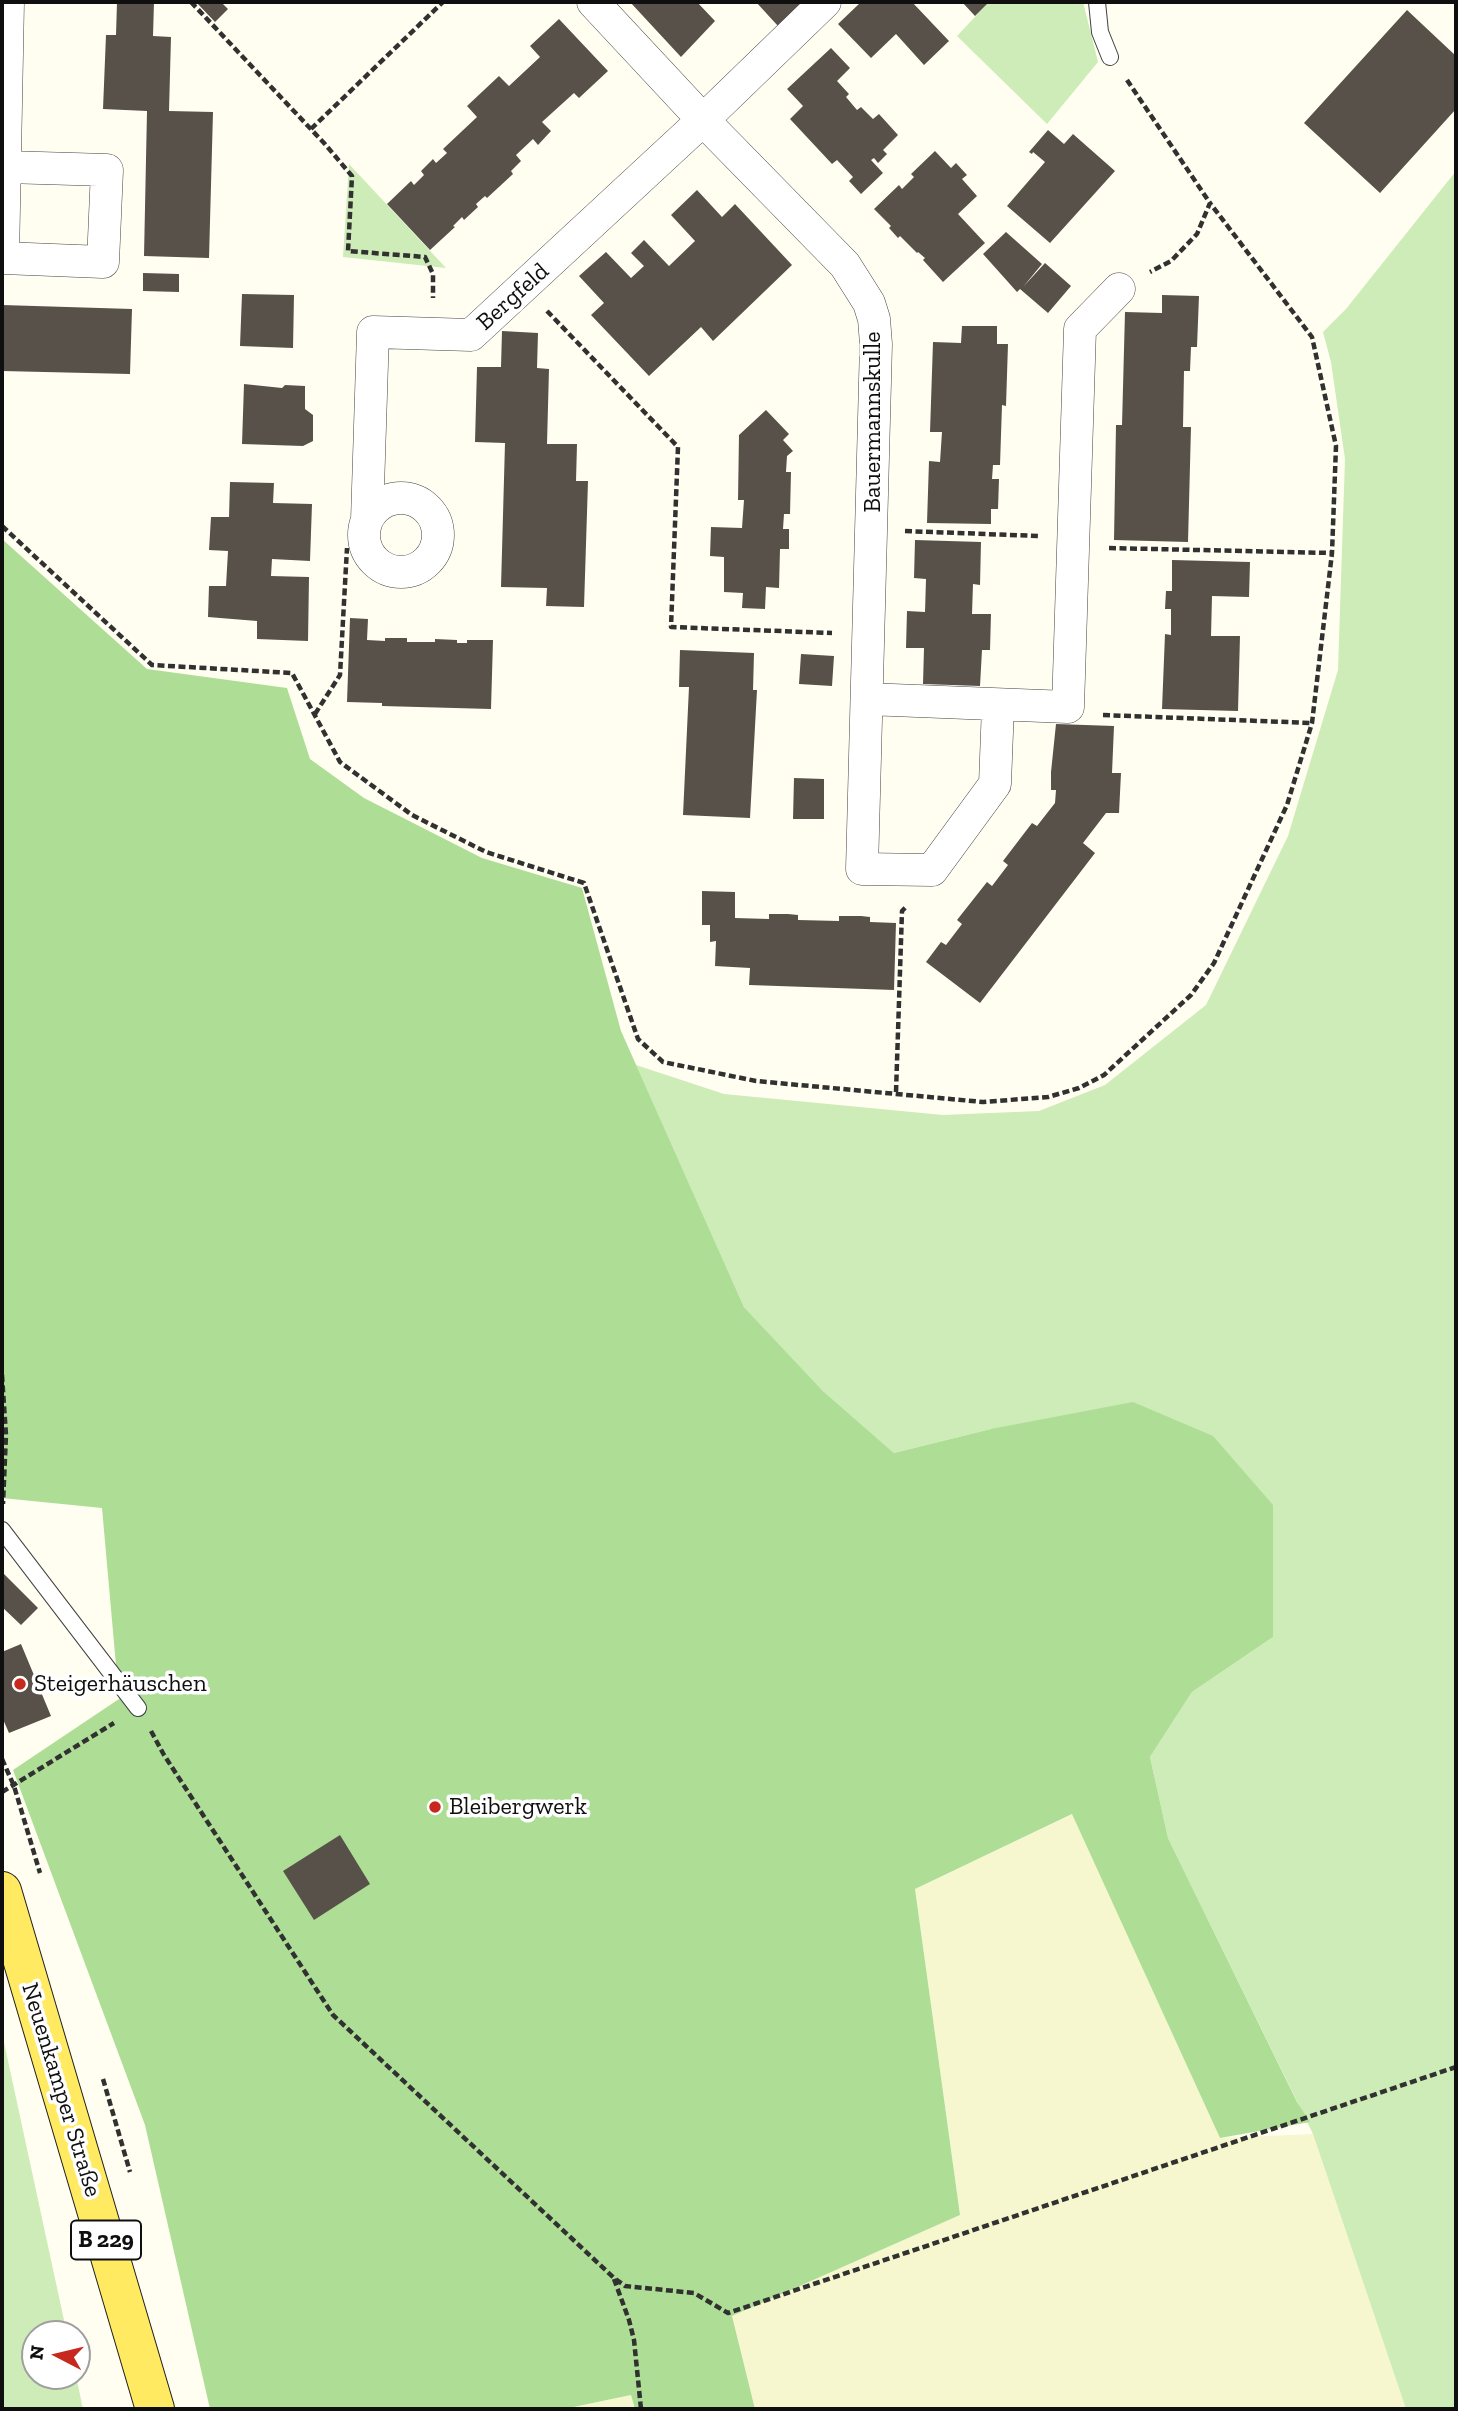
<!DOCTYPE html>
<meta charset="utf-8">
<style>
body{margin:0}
#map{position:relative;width:1458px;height:2411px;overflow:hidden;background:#fffef1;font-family:"Zilla Slab",serif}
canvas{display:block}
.frame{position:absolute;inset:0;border:4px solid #0f0f0f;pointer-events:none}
.north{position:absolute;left:21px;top:2320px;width:70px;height:70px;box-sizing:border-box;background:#fff;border:2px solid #9f9f9f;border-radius:50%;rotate:277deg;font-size:19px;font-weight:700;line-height:28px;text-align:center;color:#0f0f0f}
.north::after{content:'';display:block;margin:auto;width:24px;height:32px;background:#c8291e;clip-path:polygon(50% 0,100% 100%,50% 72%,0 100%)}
</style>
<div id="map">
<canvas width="1458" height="2411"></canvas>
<div class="frame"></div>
<div class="north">N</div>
</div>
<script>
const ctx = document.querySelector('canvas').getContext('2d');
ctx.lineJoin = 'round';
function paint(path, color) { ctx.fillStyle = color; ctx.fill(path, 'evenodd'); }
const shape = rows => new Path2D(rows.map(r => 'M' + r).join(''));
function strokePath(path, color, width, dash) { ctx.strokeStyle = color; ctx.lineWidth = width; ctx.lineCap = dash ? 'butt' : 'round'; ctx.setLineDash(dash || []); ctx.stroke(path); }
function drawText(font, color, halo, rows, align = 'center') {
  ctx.font = font + ' "Zilla Slab",serif'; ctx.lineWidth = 7; ctx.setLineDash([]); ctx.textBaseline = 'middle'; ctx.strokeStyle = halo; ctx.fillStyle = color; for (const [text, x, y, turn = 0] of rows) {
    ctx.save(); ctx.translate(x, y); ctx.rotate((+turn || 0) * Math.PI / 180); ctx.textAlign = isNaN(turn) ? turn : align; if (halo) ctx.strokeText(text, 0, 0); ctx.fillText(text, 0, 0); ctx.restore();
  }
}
paint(shape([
 [1073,1814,1220,2138,1313,2134,1406,2409,755,2409,732,2316,960,2215,915,1889],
 [631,2395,635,2409,564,2409]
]), '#f6f7cf');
paint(shape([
 [989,2,1083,2,1098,62,1047,124,957,36],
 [349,164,446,268,343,257],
 [1456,171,1456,2409,1406,2409,1313,2134,1168,1838,1150,1757,1192,1692,1273,1637,991,1429,894,1453,823,1391,744,1307,636,1065,724,1094,943,1115,1039,1111,1105,1085,1206,1005,1288,836,1338,670,1345,459,1331,362,1323,332,1346,309],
 [2,2033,67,2334,35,2334,35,2376,76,2376,83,2409,2,2409]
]), '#cdecb7');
paint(shape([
 [2,539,147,669,287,688,310,759,364,798,482,858,582,888,621,1031,744,1307,823,1391,894,1453,991,1429,1133,1402,1213,1436,1273,1505,1273,1637,1192,1692,1150,1757,1168,1838,1297,2102,1310,2122,1220,2138,1072,1814,915,1889,960,2215,732,2316,755,2409,635,2409,631,2395,564,2409,210,2409,145,2125,13,1770,119,1699,102,1508,2,1498]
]), '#aede96');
paint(shape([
 [117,2,154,2,153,36,171,37,169,111,213,112,209,258,144,256,147,111,103,109,106,35,116,35],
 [196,2,221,2,228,9,215,22],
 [630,2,697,2,715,21,681,57],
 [756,2,804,2,778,26],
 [861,2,912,2,949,41,924,65,896,34,871,58,838,24],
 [962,2,989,2,975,16],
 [1407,10,1456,56,1456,109,1380,193,1304,123],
 [559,19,608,71,579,98,574,93,542,122,551,131,538,145,533,139,516,155,521,161,511,171,513,174,487,198,485,196,476,204,478,207,464,220,462,217,453,226,455,227,430,250,387,204,411,181,414,185,424,175,421,171,433,159,436,163,447,153,443,149,477,117,467,106,499,76,509,86,540,57,530,46],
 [831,48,850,68,837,81,849,94,846,97,857,110,861,107,873,119,879,114,898,135,883,150,887,154,878,163,874,158,871,160,883,173,861,194,849,181,853,177,837,160,832,164,790,119,803,106,787,89],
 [1048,130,1064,144,1073,134,1115,171,1050,243,1007,206,1045,162,1033,152,1032,154,1029,152],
 [935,151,951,168,956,163,967,175,962,179,977,196,958,214,985,243,943,282,923,260,925,258,918,252,917,253,900,236,898,238,889,228,891,226,874,209,899,185,902,189,914,177,911,174],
 [697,190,722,217,735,204,792,265,713,341,701,327,649,376,591,315,604,303,579,276,606,252,631,278,644,266,631,253,644,240,669,266,695,241,671,215],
 [1006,232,1042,264,1023,287,1045,263,1071,286,1048,313,1020,289,1017,292,983,254],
 [143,273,179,274,179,292,143,291],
 [242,294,294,295,293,348,240,346],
 [1162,295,1199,296,1197,347,1191,347,1190,371,1184,371,1183,427,1191,427,1188,542,1114,540,1116,425,1122,425,1125,312,1162,313],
 [2,305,132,309,130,374,2,371],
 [962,326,997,326,997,344,1008,344,1006,406,1002,405,1000,465,993,465,992,479,999,479,998,509,991,509,991,524,927,523,929,461,940,462,942,432,930,432,933,342,961,343],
 [502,331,538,333,537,368,549,369,547,444,577,444,576,481,588,481,584,607,546,606,547,588,501,587,505,443,475,442,477,367,501,367],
 [244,384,282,388,285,385,305,386,305,409,313,415,313,441,303,446,242,444],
 [766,410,789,434,783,440,793,451,787,456,786,472,791,472,790,514,784,514,783,529,789,529,789,549,780,549,779,588,766,587,765,609,742,608,743,593,724,592,724,557,710,556,711,527,742,528,744,500,738,500,739,435],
 [230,482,274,483,273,503,312,504,310,561,272,559,271,576,309,577,308,641,257,639,257,621,208,617,209,586,226,586,228,551,209,550,211,517,229,517],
 [915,540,981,542,980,585,973,584,972,614,991,614,990,650,982,650,980,686,923,684,924,648,906,648,907,611,925,612,926,579,914,578],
 [1172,560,1250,562,1249,597,1212,596,1211,636,1240,636,1238,711,1162,709,1165,634,1171,635,1171,609,1165,609,1166,591,1172,591],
 [350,618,368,619,367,640,385,641,385,638,407,638,407,642,435,642,435,639,457,640,457,643,467,643,467,640,493,640,491,709,382,706,382,703,347,702],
 [680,650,754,653,753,690,757,690,750,818,683,815,689,687,679,687],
 [801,654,834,656,832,686,799,684],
 [1056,724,1114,726,1112,773,1121,773,1119,813,1106,813,1083,843,1095,853,980,1003,926,962,941,942,946,945,962,924,957,920,987,882,992,886,1008,865,1003,861,1032,823,1037,826,1055,803,1056,790,1051,790,1051,772],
 [794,778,824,779,824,819,793,819],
 [702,891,735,892,735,918,769,919,769,914,788,914,798,915,798,920,839,921,839,916,861,916,870,917,870,922,896,923,894,990,749,985,750,968,715,966,716,941,710,942,710,925,702,925],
 [2,1572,38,1608,21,1625,2,1607],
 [21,1644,51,1716,9,1733,2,1717,2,1652],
 [340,1835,370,1884,314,1920,283,1871]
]), '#58514a');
const lane = shape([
 [1097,2,1100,32,1110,57],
 [2,1530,138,1708]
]);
const street = shape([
 [593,2,703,120,845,265,869,303,874,319,876,344,862,869,932,870,995,784,998,706],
 [6,167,107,170,103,262,3,258,8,2],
 '364 535a37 37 0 1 1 74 0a37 37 0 1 1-74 0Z',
 [367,520,373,332,471,335,703,120,825,2],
 [867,699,1068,707,1080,329,1119,289]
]);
const primary = shape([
 [2,1891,155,2409]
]);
strokePath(lane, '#424242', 18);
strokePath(street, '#424242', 33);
strokePath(primary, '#202020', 40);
strokePath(shape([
 [191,2,324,143,352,176,348,251,425,257,433,274,433,298],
 [1127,80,1210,203,1197,234,1171,261,1150,272],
 [311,129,443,2],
 [547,311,678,447,671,627,832,633],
 [2,526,152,665,292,673,340,762,412,815,486,852,584,883,638,1039,663,1062,756,1081,983,1102,1048,1097,1079,1088,1104,1075,1191,995,1214,963,1287,805,1312,723,1332,553,1336,446,1312,337,1210,203],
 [905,531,1039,536],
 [1109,548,1332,553],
 [315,714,340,675,347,548],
 [1103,715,1312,723],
 [896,1092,902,911,907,906],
 [2,1375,6,1435,3,1504],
 [151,1731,164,1755,333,2015,614,2278,625,2286,694,2293,728,2313,1456,2067],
 [2,1759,14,1786,40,1873],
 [2,1792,114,1723],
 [103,2079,130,2172],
 [614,2279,629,2320,634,2340,641,2409]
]), '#313131', 4.5, [7, 3.5]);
strokePath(lane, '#fff', 16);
strokePath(street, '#fff', 32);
strokePath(primary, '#ffea61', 38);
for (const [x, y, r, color] of [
 [20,1684,7,"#c8291e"],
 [435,1807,7,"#c8291e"]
]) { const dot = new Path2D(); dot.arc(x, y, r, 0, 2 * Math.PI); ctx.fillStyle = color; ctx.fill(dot); strokePath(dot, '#fff', 2.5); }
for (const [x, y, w] of [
 [106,2240,70]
]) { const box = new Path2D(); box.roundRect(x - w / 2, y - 19.5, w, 39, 5); ctx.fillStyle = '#fff'; ctx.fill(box); strokePath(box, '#0f0f0f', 2); }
drawText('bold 23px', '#0f0f0f', null, [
 ["B 229",106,2240]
]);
drawText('24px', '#0f0f0f', '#fff', [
 ["Bergfeld",513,297,-42],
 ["Bauermannskulle",873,422,-90],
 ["Neuenkamper Straße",61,2090,73]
]);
drawText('24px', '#0f0f0f', '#fff', [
 ["Steigerhäuschen",34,1684],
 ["Bleibergwerk",449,1807]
], 'left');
</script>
